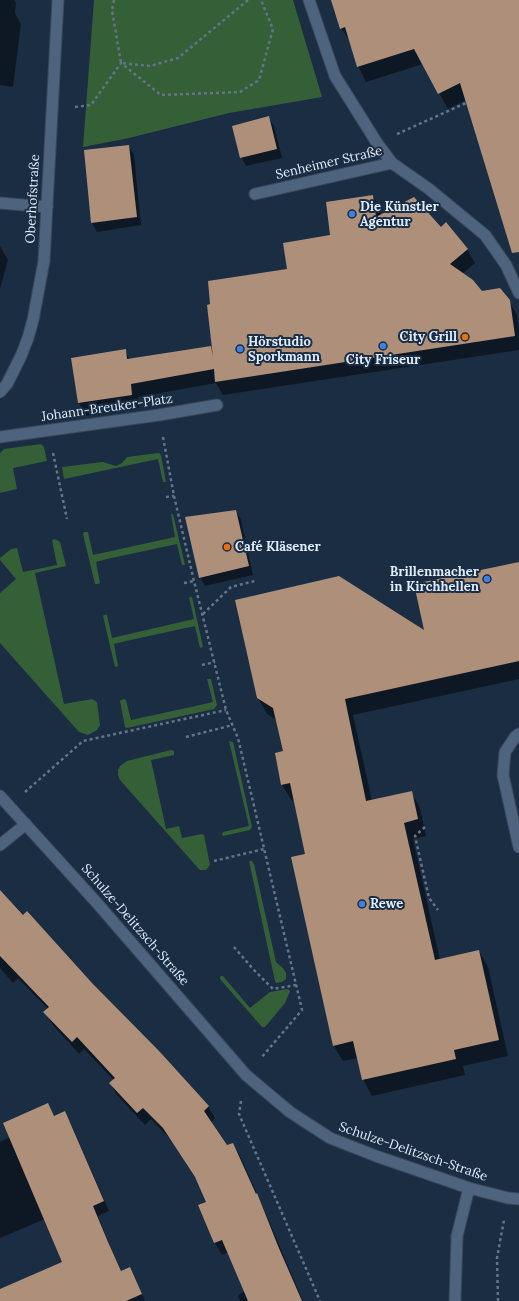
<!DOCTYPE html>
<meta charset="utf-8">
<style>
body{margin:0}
canvas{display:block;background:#1a2d43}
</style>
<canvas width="519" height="1301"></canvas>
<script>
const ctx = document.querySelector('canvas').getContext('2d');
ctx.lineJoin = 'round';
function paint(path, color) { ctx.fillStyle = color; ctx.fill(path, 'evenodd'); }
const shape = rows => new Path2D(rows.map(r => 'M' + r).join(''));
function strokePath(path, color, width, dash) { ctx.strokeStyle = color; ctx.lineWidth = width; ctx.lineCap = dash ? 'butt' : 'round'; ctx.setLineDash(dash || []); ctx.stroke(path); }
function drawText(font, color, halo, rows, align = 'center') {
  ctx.font = font + ' Lora,serif'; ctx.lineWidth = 4; ctx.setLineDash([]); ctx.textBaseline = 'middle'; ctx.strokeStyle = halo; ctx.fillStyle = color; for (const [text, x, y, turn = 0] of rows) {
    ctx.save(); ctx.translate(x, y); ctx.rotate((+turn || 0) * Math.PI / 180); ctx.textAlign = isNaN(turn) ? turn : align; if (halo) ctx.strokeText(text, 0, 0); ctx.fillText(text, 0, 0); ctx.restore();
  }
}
paint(shape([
 [94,0,293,0,322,97,229,113,129,138,83,147],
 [41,444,44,447,47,461,13,468,17,489,0,493,0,453,4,449],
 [159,453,161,455,166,482,163,482,158,459,64,479,62,467,103,462,116,466,122,463,127,457],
 [171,514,173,514,185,565,182,565,177,544,107,559,96,562,100,583,98,584,95,584,83,534,84,532,88,532,93,555,175,537],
 [55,539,60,542,66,566,35,573,64,704,92,699,97,702,100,725,97,730,88,735,79,732,0,643,0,593,16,579,0,560,0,558,11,549,17,548,23,572,57,565,52,540],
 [189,597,192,597,203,647,200,648,195,626,126,641,114,644,118,666,115,667,103,616,104,615,107,615,112,638,194,619],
 [207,679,211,679,217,705,214,709,127,728,125,727,120,701,121,700,124,699,126,700,131,720,200,705,213,702],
 [229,741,233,742,252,827,250,830,223,836,222,834,223,832,249,826],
 [171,750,174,751,174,755,151,760,166,829,179,826,182,838,202,834,204,835,210,865,206,870,200,870,198,868,120,780,118,775,118,770,120,766,127,761],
 [249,861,252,861,254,864,276,962,283,968,286,973,286,979,282,982,276,983,275,981],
 [221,976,223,976,250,1008,270,992,288,989,290,991,285,1003,265,1027,262,1027,220,979,220,977]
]), '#345f37');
paint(shape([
 [0,0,14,0,16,3,15,13,21,24,13,87,0,85],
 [332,0,519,0,519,242,466,100,448,109,423,64,366,82,358,66,351,43,341,28],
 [269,118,274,126,282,158,246,166,241,157],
 [129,146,134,155,141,225,97,232,92,223],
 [373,196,380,209,381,215,441,228,467,249,475,263,462,274,481,292,509,301,517,315,519,329,519,350,223,395,216,383,138,397,139,408,87,416,79,403,72,359,125,350,130,360,210,347,213,352,288,270,332,235],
 [0,246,8,260,0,289],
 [236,511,241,520,253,575,205,586,200,577],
 [519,562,519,679,353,715,372,801,411,792,420,808,426,836,413,839,440,960,479,951,488,967,508,1056,463,1066,465,1075,372,1096,363,1079,358,1058,343,1061,333,1045,306,855,294,800,292,801,282,785,276,754,284,752,277,720,267,714,258,698,425,632],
 [0,891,92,983,208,1106,215,1118,211,1123,227,1147,233,1144,240,1156,263,1207,303,1301,240,1301,238,1295,245,1291,228,1252,222,1255,215,1243,207,1202,197,1181,171,1140,151,1119,145,1125,117,1095,110,1083,114,1080,104,1070,84,1049,79,1054,52,1024,45,1012,48,1009,18,978,13,983,0,968],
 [47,1104,55,1117,65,1113,70,1122,109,1211,98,1216,113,1253,122,1272,130,1268,145,1301,4,1301,0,1290,64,1262,45,1219,0,1238,0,1142,10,1137]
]), '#0007');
paint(shape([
 [331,0,519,0,519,252,512,253,460,83,438,94,414,49,357,67,345,27,340,29],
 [269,116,277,149,240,158,232,126],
 [129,145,137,217,91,223,84,150],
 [373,195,376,217,414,197,441,227,446,222,468,249,450,264,473,280,482,291,500,288,510,300,515,336,215,382,214,369,131,384,132,395,78,403,71,358,126,349,127,359,211,346,213,357,207,305,210,304,208,281,287,269,283,243,330,235,326,202],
 [236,510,249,566,199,578,185,517],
 [519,562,519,661,345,699,366,801,412,791,418,819,404,823,435,960,479,950,499,1040,454,1050,456,1059,362,1080,353,1041,333,1046,291,857,305,854,290,783,281,785,275,753,283,751,273,708,257,698,235,600,339,576,424,630,414,584],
 [0,890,23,915,27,911,92,983,160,1052,209,1106,204,1111,227,1145,233,1143,256,1194,257,1193,278,1246,302,1301,248,1301,222,1240,214,1243,198,1205,206,1202,195,1177,163,1128,143,1108,137,1113,109,1083,115,1078,77,1037,72,1042,43,1012,49,1007,0,956],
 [48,1103,54,1116,65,1111,104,1201,93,1206,108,1242,121,1271,130,1267,142,1294,126,1301,0,1301,0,1289,62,1262,3,1123]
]), '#ae907a');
const service = shape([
 [0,203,47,207],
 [519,734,515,737,505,752,503,775,519,847]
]);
const pedestrian = shape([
 [0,437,159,415,217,405]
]);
const minor = shape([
 [309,0,335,76,377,143,392,163],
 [255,194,392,163,429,189,485,235,506,265,519,293],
 [0,845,26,824],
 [455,1301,457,1236,469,1188]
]);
const tertiary = shape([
 [0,796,97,903,246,1075,290,1112,330,1138,376,1156,469,1188,508,1198,519,1199]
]);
const secondary = shape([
 [0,392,7,384,21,356,28,338,33,320,44,261,58,0]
]);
strokePath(service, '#39485b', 13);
strokePath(pedestrian, '#39485b', 13);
strokePath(minor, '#39485b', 13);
strokePath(tertiary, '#39485b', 13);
strokePath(secondary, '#39485b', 13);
strokePath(shape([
 [114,0,112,10,121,63,150,66,178,58,248,0],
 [75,107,91,105,121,63,161,95,240,92,259,80,273,29,261,0],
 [397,134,466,103],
 [163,437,174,496,194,581,226,710,238,738,302,1010,261,1058],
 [53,453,67,519],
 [166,497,174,496],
 [184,583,194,581],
 [203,614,231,587,255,581],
 [202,665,215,662],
 [186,737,233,725],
 [25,792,83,741,226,710],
 [425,827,415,836,429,898,438,910],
 [214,861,264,849],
 [234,947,253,969,273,989,296,985],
 [241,1101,239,1114,320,1301],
 [498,1301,497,1258,504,1220]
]), '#647488', 2.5, [3, 3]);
strokePath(service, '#4e637d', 11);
strokePath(pedestrian, '#4e637d', 11);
strokePath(minor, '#4e637d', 11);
strokePath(tertiary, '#4e637d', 11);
strokePath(secondary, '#4e637d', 11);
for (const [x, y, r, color] of [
 [352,214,4,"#3f7fe0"],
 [465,337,4,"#e8710a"],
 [383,346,4,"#3f7fe0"],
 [240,349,4,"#3f7fe0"],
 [227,547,4,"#e8710a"],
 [487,579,4,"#3f7fe0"],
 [362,904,4,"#3f7fe0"]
]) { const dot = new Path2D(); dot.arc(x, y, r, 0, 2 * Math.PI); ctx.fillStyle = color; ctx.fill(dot); strokePath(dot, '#1a2d43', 1.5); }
drawText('13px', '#dfebfa', '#1a2d43', [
 ["Senheimer Straße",329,163,-13],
 ["Oberhofstraße",33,199,-87],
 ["Johann-Breuker-Platz",107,408,-8],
 ["Schulze-Delitzsch-Straße",135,925,49],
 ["Schulze-Delitzsch-Straße",413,1152,19]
]);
drawText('bold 13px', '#dfebfa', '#1a2d43', [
 ["Die Künstler",360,207],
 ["Agentur",360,222],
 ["City Grill",457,337,"right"],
 ["Hörstudio",248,342],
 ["Sporkmann",248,357],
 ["City Friseur",383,360,"center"],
 ["Café Kläsener",235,547],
 ["Brillenmacher",479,572,"right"],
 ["in Kirchhellen",479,587,"right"],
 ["Rewe",370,904]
], 'left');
</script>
